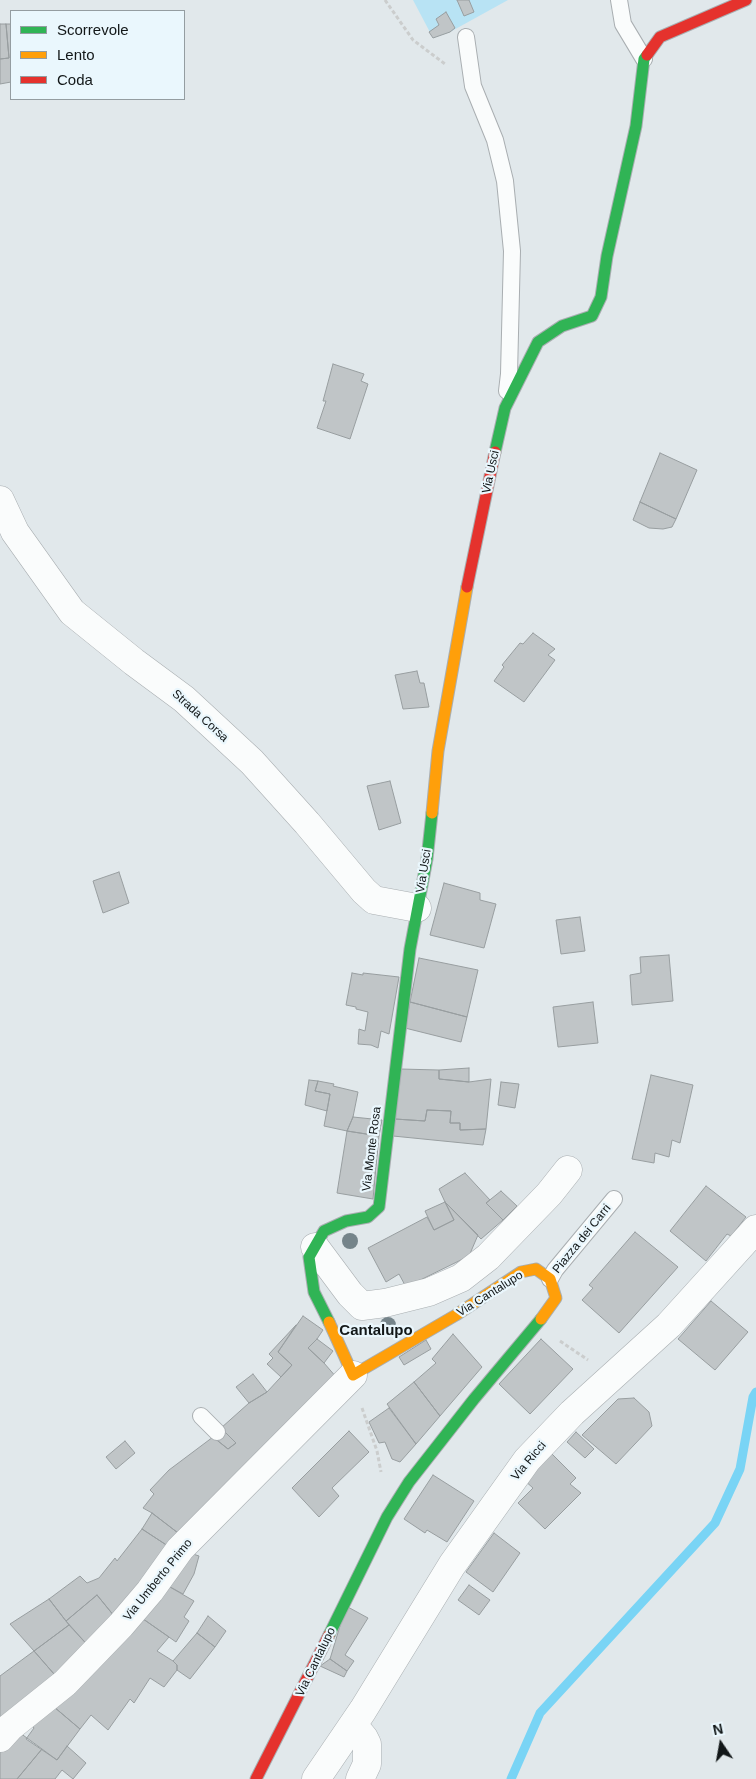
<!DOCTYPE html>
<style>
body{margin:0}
#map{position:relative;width:756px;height:1779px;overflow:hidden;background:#e1e8eb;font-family:Arial,sans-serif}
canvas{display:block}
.legend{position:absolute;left:10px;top:10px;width:175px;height:90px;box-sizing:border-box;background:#eaf7fd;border:1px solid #949da1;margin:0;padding:6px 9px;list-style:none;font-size:15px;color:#121718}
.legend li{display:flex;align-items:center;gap:10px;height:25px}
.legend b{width:25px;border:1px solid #949da1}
.north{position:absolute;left:696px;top:1719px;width:50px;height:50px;-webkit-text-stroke:4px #eaf7fd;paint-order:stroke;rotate:348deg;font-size:14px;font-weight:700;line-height:20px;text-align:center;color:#121718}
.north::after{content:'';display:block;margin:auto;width:18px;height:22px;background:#121718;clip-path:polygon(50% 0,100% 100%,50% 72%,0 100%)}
</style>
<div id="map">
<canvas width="756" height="1779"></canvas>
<ul class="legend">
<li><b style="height:6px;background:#30b455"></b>Scorrevole</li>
<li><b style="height:6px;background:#ff9f0a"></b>Lento</li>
<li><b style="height:6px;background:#e5322d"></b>Coda</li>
</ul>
<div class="north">N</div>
</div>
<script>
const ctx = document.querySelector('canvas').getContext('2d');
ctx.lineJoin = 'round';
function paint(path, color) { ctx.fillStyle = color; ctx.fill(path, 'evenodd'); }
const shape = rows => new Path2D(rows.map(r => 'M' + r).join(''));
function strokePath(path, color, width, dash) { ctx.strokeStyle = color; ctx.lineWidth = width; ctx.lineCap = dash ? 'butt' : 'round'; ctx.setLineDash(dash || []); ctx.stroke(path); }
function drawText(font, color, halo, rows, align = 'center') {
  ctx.font = font + ' Arial,sans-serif'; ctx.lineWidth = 4.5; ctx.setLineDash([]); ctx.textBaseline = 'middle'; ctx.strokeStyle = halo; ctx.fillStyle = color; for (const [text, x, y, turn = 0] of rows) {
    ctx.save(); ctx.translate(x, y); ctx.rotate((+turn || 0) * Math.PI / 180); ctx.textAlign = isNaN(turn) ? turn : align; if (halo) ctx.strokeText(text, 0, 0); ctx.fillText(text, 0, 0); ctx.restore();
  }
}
paint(shape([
 [413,0,508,0,450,32,433,38]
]), '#b8e3f4');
strokePath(shape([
 [511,1779,540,1713,715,1523,740,1469,753,1397,756,1392]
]), '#79d4f5', 9);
const building = shape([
 [457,0,469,0,474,12,464,16,457,0],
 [446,12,455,28,450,32,433,38,429,32,439,25,436,19,446,12],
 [0,24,6,24,9,58,0,59,0,24],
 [6,24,11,24,11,82,0,84,0,59,9,58,6,24],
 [333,364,364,374,361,381,368,384,350,439,317,428,326,401,323,401,333,364],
 [660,453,697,470,676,519,640,502,660,453],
 [640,502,676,519,672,527,663,529,649,528,633,520,640,502],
 [533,633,555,649,548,655,555,660,524,702,494,681,504,667,502,665,520,643,523,644,533,633],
 [417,671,420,683,424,683,429,707,403,709,395,675,417,671],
 [390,781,401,823,379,830,367,786,390,781],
 [119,872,129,903,103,913,93,881,119,872],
 [444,883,480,893,480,900,496,904,484,948,430,935,444,883],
 [580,917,585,951,561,954,556,920,580,917],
 [669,955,673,1001,632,1005,630,975,641,973,640,957,669,955],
 [419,958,478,970,467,1017,410,1002,419,958],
 [352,973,363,975,363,973,399,977,389,1034,381,1031,378,1048,371,1045,358,1044,359,1029,365,1031,368,1012,356,1009,356,1007,346,1005,352,973],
 [410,1002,467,1017,461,1042,405,1028,410,1002],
 [593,1002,598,1043,558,1047,553,1007,593,1002],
 [469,1068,469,1082,439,1079,439,1070,469,1068],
 [400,1069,439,1070,439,1079,469,1082,491,1079,486,1129,460,1130,460,1123,450,1123,451,1111,427,1110,425,1121,395,1119,400,1069],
 [651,1075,693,1085,680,1143,672,1140,669,1157,655,1153,654,1163,632,1159,651,1075],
 [309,1080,318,1081,315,1091,330,1094,327,1111,305,1105,309,1080],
 [318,1081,334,1084,333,1086,358,1092,353,1117,347,1131,324,1126,330,1094,315,1091,318,1081],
 [501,1082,519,1084,515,1108,498,1105,501,1082],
 [427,1110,451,1111,450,1123,460,1123,460,1130,486,1129,483,1145,393,1136,395,1119,425,1121,427,1110],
 [353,1117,382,1120,379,1136,347,1131,353,1117],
 [347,1131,379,1136,373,1199,337,1193,347,1131],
 [465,1173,490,1200,486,1203,503,1220,481,1239,445,1202,439,1189,465,1173],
 [706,1186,746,1217,731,1236,727,1234,706,1261,670,1231,706,1186],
 [501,1191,517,1206,503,1220,486,1203,501,1191],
 [445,1202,478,1235,469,1256,406,1287,399,1274,386,1282,368,1248,427,1217,434,1230,454,1220,445,1202],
 [445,1202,454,1220,434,1230,425,1211,445,1202],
 [635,1232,678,1267,619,1333,582,1300,593,1288,589,1285,635,1232],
 [711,1301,748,1332,715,1370,678,1339,711,1301],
 [303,1316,323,1330,317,1339,308,1348,324,1363,337,1378,182,1536,152,1513,143,1508,154,1494,150,1490,169,1470,213,1437,228,1449,236,1443,221,1428,249,1403,267,1392,292,1365,278,1352,303,1316],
 [296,1325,278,1352,292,1365,281,1377,267,1364,273,1358,269,1354,296,1325],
 [453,1334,482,1367,440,1416,414,1382,436,1363,432,1359,453,1334],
 [317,1339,333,1351,324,1363,308,1348,317,1339],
 [541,1339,573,1369,530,1414,499,1384,541,1339],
 [426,1340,431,1349,404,1365,399,1357,426,1340],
 [253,1374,267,1392,249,1403,236,1387,253,1374],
 [414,1382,440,1416,416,1444,387,1404,414,1382],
 [634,1398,649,1412,652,1426,616,1464,582,1435,618,1399,634,1398],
 [389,1408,416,1444,400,1462,392,1459,385,1442,379,1443,369,1422,389,1408],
 [221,1428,236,1443,228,1449,213,1437,221,1428],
 [349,1431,369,1452,332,1488,339,1496,319,1517,292,1488,349,1431],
 [576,1432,594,1449,585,1458,567,1442,576,1432],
 [125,1441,135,1453,116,1469,106,1457,125,1441],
 [551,1453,576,1478,570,1484,581,1493,545,1529,518,1503,533,1488,524,1480,551,1453],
 [433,1475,474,1501,447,1542,427,1530,425,1533,404,1519,433,1475],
 [152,1513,182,1536,171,1548,142,1529,152,1513],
 [142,1529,171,1548,119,1622,97,1595,66,1621,49,1599,80,1576,87,1583,99,1578,115,1558,117,1561,142,1529],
 [494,1533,520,1553,493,1592,466,1572,494,1533],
 [181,1550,199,1556,194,1574,183,1594,163,1583,181,1550],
 [163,1583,194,1601,184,1617,189,1621,176,1642,136,1614,163,1583],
 [469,1585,490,1600,479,1615,458,1600,469,1585],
 [97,1595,119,1622,92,1650,66,1621,97,1595],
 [49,1599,69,1625,34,1651,10,1624,49,1599],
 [346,1606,368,1618,345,1655,354,1661,347,1671,330,1659,346,1606],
 [136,1614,169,1637,157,1651,173,1661,177,1665,177,1670,164,1687,150,1678,134,1703,130,1699,108,1730,91,1715,80,1729,47,1701,69,1687,74,1693,136,1614],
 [208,1616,226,1631,215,1647,197,1633,208,1616],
 [69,1625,92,1650,61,1682,34,1651,69,1625],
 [197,1633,215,1647,190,1679,177,1670,177,1665,173,1661,197,1633],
 [34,1651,61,1682,0,1727,0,1676,34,1651],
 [330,1659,347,1671,344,1677,320,1666,330,1659],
 [47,1701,80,1729,57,1760,26,1739,34,1728,29,1722,47,1701],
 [16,1730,42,1749,17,1779,0,1779,0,1747,16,1730],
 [67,1746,86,1763,73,1779,62,1770,55,1779,17,1779,42,1749,57,1760,67,1746]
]);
paint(building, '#c0c5c7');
strokePath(building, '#989ea0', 1);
const lane = shape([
 [619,0,623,24,644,59],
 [466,37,473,86,495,140,505,181,512,251,509,374,507,391],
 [550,1279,555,1270,614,1199],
 [201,1416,217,1432]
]);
const street = shape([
 [0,500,15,532,72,612,134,662,184,699,252,762,307,823,364,891,374,900,417,908],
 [315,1247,350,1294,362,1306,385,1303,429,1292,461,1278,488,1257,549,1194,568,1170],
 [349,1732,359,1732,364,1738,367,1744,367,1764,360,1779],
 [0,1738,10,1727,65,1683,121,1625,150,1591,180,1549,353,1375],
 [316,1779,363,1710,452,1565,527,1460,572,1413,669,1325,756,1229]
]);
const fast = shape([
 [495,452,505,408,538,342,562,326,592,316,601,297,607,256,636,126,644,59,647,55],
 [329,1322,314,1292,309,1257,324,1231,346,1221,368,1217,379,1207,410,949,427,859,432,813],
 [329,1635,387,1517,409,1482,474,1399,541,1319]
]);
const slow = shape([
 [432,813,438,751,467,587],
 [329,1322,353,1375,456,1315,521,1272,536,1269,550,1279,556,1298,541,1319]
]);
const jam = shape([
 [647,55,660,37,746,0],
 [467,587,495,452],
 [256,1779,329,1635]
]);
strokePath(lane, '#a9aeb1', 18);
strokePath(street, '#a9aeb1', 29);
strokePath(fast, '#a9aeb1', 13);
strokePath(slow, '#a9aeb1', 13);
strokePath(jam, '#a9aeb1', 13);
strokePath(shape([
 [385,0,413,40,445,64],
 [560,1341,588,1360],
 [362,1408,377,1451,381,1472]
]), '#cbcdcd', 3, [4, 2.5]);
strokePath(lane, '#fafcfc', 16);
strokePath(street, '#fafcfc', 28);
strokePath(fast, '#30b455', 11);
strokePath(slow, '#ff9f0a', 11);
strokePath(jam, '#e5322d', 11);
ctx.fillStyle = '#75848a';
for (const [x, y] of [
 [350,1241],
 [388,1325]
]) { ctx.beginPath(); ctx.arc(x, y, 8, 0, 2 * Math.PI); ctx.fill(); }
drawText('12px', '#121718', '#eaf7fd', [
 ["Via Usci",491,472,-78],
 ["Strada Corsa",200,716,42],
 ["Via Usci",424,871,-81],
 ["Via Monte Rosa",372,1149,-83],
 ["Piazza dei Carri",582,1239,-51],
 ["Via Cantalupo",490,1294,-32],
 ["Via Ricci",529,1461,-50],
 ["Via Umberto Primo",158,1580,-51],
 ["Via Cantalupo",316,1662,-64]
]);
drawText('bold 15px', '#121718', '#eaf7fd', [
 ["Cantalupo",376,1331]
]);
</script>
